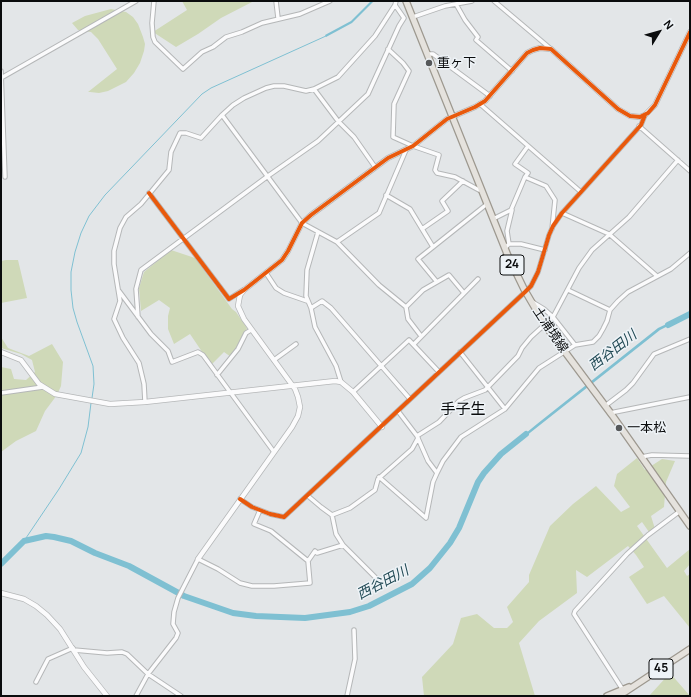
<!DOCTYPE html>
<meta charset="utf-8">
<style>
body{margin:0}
#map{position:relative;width:691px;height:697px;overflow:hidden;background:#e3e6e8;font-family:Manrope,sans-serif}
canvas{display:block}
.frame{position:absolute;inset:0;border:2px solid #0a0c0d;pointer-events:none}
.north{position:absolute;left:639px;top:12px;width:40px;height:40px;-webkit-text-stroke:3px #eef3f7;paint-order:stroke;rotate:53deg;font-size:11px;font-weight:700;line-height:16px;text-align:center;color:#0a0c0d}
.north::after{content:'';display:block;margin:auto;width:14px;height:18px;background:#0a0c0d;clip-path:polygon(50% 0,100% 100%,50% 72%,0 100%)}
</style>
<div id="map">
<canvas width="691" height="697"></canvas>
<div class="frame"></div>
<div class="north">N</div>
</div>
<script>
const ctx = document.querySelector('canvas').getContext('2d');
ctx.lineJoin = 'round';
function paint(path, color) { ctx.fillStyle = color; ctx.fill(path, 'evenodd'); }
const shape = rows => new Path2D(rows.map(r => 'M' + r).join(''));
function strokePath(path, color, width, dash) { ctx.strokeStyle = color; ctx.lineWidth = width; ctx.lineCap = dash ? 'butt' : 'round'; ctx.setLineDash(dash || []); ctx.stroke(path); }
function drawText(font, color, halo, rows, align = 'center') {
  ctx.font = font + ' Manrope,"Noto Sans JP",sans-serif'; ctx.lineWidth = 3; ctx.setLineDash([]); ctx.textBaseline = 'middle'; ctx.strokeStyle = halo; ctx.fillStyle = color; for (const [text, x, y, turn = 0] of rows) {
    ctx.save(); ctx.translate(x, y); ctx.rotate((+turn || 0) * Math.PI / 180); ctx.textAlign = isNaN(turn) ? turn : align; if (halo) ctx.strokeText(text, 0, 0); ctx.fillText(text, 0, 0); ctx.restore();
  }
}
paint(shape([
 [182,1,254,1,221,18,198,34,176,47,153,32,187,10],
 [111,9,126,12,133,17,138,24,143,37,145,44,144,51,140,63,134,73,126,82,108,91,99,93,90,92,88,92,117,69,98,39,91,32,78,30,72,23,85,16],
 [171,250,195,258,232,309,236,312,247,328,241,344,231,357,224,352,211,365,190,334,174,344,168,329,168,316,170,308,159,300,141,311,139,288,144,272],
 [6,260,18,260,27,298,1,303,1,261],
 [1,337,8,348,29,356,52,344,63,362,61,386,57,395,45,411,36,431,16,441,1,452,1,367,11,369,14,379,26,380,35,372,32,360,21,354,1,348],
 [637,458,645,470,662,459,675,461,666,482,664,507,651,516,655,529,649,532,642,522,637,526,667,568,690,549,690,564,684,571,687,576,690,574,690,628,664,596,647,604,629,577,644,567,636,555,628,546,587,577,576,570,577,593,539,621,519,643,535,696,424,696,422,677,453,644,461,618,477,614,494,628,507,628,513,622,507,607,529,582,529,575,550,526,573,504,596,486,621,512,630,507,614,486,617,474],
 [670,673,690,696,649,696]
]), '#cfd9b8');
paint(shape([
 [371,1,374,1,352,23,326,37,325,35,351,21],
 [675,320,676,322,660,330,521,440,520,438,537,424,658,328]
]), '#7fc0d2');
strokePath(shape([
 [92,398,94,384,93,366,77,322,73,308,71,290,71,272,75,252,81,233,89,216,105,195,202,94,211,88,326,36],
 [24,541,59,489,81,453,88,427,91,403]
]), '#7fc0d2', 1);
strokePath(shape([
 [668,325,690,314],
 [1,564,24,541,46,536,54,537,71,541,95,553,129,566,184,596,233,613,256,616,305,618,350,612,369,606,412,584,430,568,450,543,459,528,478,482,484,473,501,454,526,434]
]), '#7fc0d2', 6);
const minor = shape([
 [154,1,152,23,153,37,155,42,183,69,202,52,213,47,226,37,242,32,262,23,300,14,330,1],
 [276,1,278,18],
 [494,1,551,49],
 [456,4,465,20,478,37,476,40,512,71],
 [413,17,445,6,472,1],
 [388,49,403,63,409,71,394,104,393,137,413,146,439,155,435,170,437,173,455,177,479,190,481,189],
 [428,54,433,54,490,96],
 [1,71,5,177],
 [1,78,136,1],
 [314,89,338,121,354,137,375,167],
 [480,104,581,192],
 [222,115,302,223,337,242,379,285,406,307,408,319,421,336],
 [639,126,690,171],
 [528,146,515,164,528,173,525,177,546,186,555,200,552,229],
 [149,193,229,299,243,290],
 [386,195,410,209,433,247],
 [562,213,609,234,657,276],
 [493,219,511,210,525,177],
 [422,229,448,211,442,201,463,181],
 [318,232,307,270,306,296,311,308,315,327,336,366,341,382],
 [337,242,379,213,406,150],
 [509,244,521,244,545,250],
 [505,248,509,244,507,231,512,210],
 [266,273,276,288,284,293,307,301],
 [437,282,418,259,487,204],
 [568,290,610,310],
 [119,291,151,334,168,351,172,362,198,352,203,355,274,452],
 [531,301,544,309,553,317,575,345],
 [406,307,423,290,449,275,464,293],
 [311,308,322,301,331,308,410,399],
 [138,317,136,289,141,270,268,176,318,141,368,94,399,26,404,18,395,5],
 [414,344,478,279],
 [460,352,505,409],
 [274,360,296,344],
 [217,375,238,349,246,333,251,330],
 [353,392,409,340,439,372],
 [1,393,43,387],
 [145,402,144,384,139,363,123,338,114,319,120,301,114,264,114,251,120,228,126,217,141,204,169,170,171,152,180,133,186,133,201,138,222,115,233,105,244,98,266,88,274,86,284,86,306,91,314,89,338,77,375,36,395,5,396,1],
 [605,406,626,390,633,383,654,354,690,339],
 [398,411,417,436,428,461,437,473],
 [610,413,690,397],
 [417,436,439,422,459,401,464,398,485,390,518,356,522,348,531,337,553,317,579,268,592,250,629,217,678,160],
 [641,457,652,455,690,456],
 [379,477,426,518,433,482,437,473,443,461,461,437,505,409,539,368,575,345,593,342,599,336,603,329,607,321,610,310,618,301,628,292,671,269,690,253],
 [308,496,321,507,332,515,336,534,343,545,376,578],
 [240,499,252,507,270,514,284,517,525,292,531,286,538,272,549,235,553,226,562,213,581,192,641,125,645,115],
 [260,510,254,524,271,531,308,561],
 [332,515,350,508,375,490,378,479,412,449,418,438],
 [74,650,107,653,122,652,127,654,148,674,181,696],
 [36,682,48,659,73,648],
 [623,690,574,614,575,611,627,554,648,535,680,511],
 [136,696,148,674,176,638,178,633,173,624,174,612,178,598,198,559,218,569,240,583,252,586,274,586,310,583,308,561,315,551,317,553,343,545],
 [347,696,355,659,354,630]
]);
const tertiary = shape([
 [1,352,21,360,39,384,55,394,110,404,145,402,335,381,341,382,353,392,382,427],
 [198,559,292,427,298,416,300,407,298,397,295,389,244,319,238,306,240,295,244,290,282,260,288,251,302,223,311,215,388,158,413,146,447,119,475,107,485,101,527,53,533,50,540,48,551,49,618,109,630,116,640,117,645,115,655,105,690,32],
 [1,593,24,599,36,606,47,615,60,629,84,667,107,696]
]);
const primary = shape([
 [406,1,508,256,524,289,545,325,612,415,690,526],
 [607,696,629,687],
 [616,696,625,692,690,649]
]);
strokePath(minor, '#b5b7b8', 5.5);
strokePath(tertiary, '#b5b7b8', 6);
strokePath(primary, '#9d988f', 8);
strokePath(minor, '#fbfbfc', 3.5);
strokePath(tertiary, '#fbfbfc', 4.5);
strokePath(primary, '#e5e2dd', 5.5);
strokePath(shape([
 [149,193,229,299,244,290,282,260,288,251,302,223,311,215,388,158,413,146,447,119,475,107,485,101,527,53,533,50,540,48,551,49,618,109,630,116,640,117,648,113,655,105,690,32],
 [240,499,252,507,270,514,284,517,525,292,531,286,538,272,549,235,553,226,562,213,581,192,641,125,645,115]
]), '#e8590c', 4);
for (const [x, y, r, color] of [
 [429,63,4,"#56585a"],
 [619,428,4,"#56585a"]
]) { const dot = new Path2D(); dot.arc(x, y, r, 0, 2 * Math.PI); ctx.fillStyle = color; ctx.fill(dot); strokePath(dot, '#eef3f7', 1.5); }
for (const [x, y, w] of [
 [512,265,24],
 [661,669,24]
]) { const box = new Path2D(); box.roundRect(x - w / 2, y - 10, w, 20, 3); ctx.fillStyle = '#eef3f7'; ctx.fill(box); strokePath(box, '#0a0c0d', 1); }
drawText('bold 12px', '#0a0c0d', null, [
 ["24",512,265],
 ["45",661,669]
]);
drawText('13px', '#0a0c0d', '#eef3f7', [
 ["重ヶ下",437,63],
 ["一本松",627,428]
], 'left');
drawText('13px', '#0a0c0d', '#eef3f7', [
 ["土浦境線",550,330,56]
]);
drawText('italic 14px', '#1f4853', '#eef3f7', [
 ["西谷田川",613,351,-38],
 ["西谷田川",383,583,-28]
]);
drawText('15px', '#0a0c0d', '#eef3f7', [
 ["手子生",463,410]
]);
</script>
